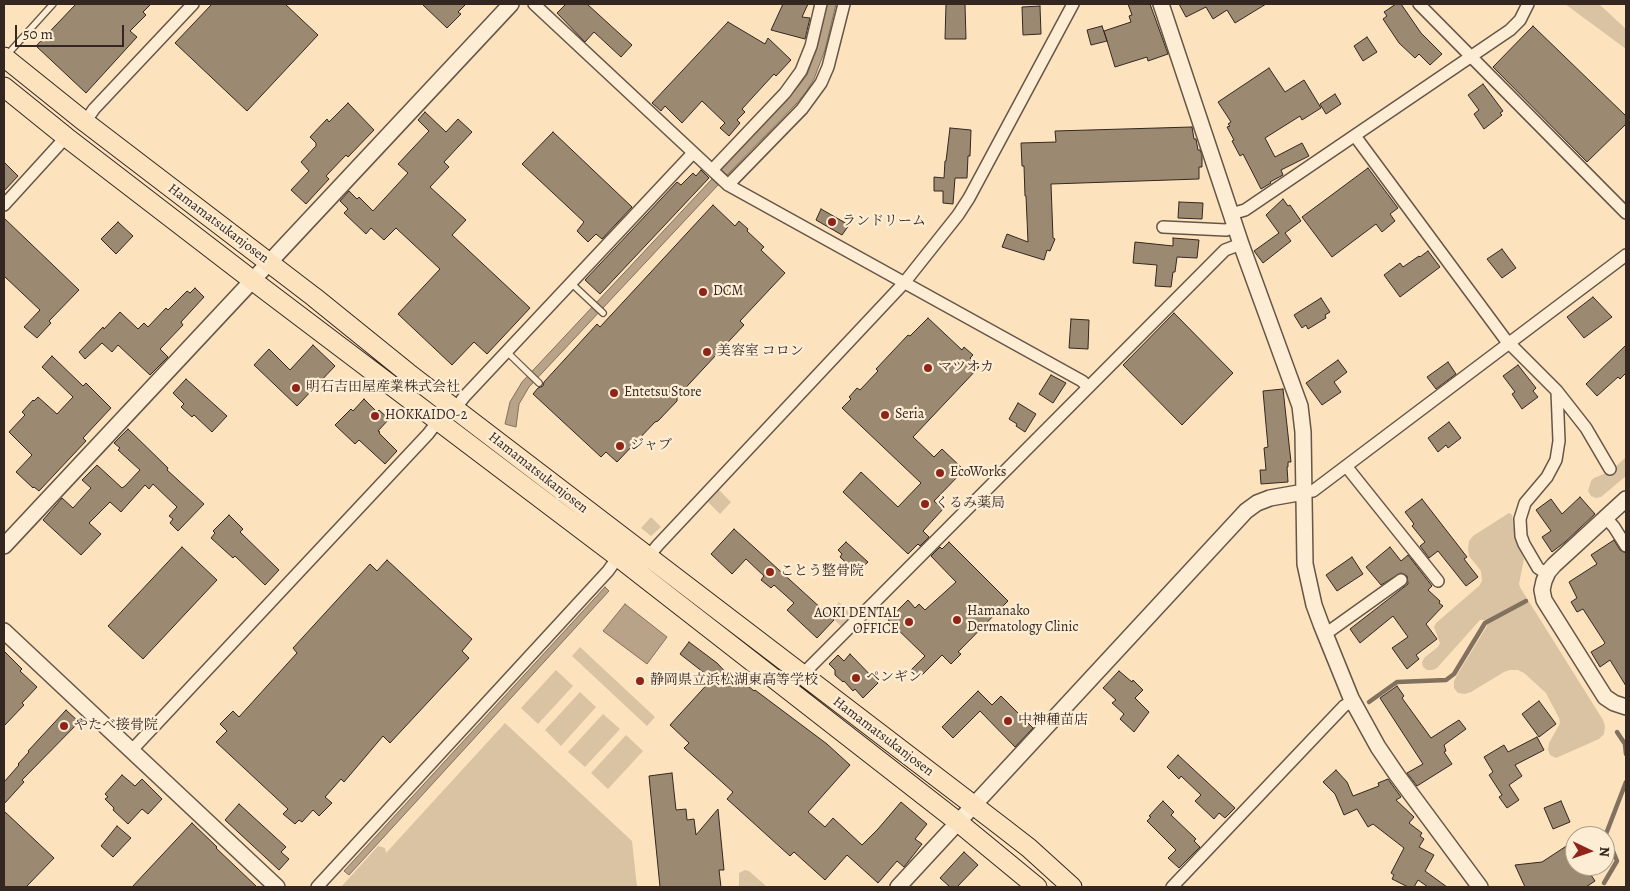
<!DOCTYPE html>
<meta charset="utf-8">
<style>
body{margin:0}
#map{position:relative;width:1630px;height:891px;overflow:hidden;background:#fce3bd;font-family:Alegreya,serif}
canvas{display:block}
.frame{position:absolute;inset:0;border:5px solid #342721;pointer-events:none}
.north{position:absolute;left:1565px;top:826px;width:50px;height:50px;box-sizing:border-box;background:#fdedd4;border:1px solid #ad9e8c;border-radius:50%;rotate:93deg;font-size:14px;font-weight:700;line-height:20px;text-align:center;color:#342721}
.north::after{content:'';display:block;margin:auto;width:18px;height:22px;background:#8f2418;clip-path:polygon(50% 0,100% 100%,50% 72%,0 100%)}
.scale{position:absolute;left:15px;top:25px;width:109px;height:22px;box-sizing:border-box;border:2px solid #342721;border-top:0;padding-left:6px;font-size:15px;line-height:18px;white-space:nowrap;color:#342721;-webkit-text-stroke:4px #fdedd4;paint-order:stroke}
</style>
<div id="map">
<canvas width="1630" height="891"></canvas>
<div class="frame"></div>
<div class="north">N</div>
<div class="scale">50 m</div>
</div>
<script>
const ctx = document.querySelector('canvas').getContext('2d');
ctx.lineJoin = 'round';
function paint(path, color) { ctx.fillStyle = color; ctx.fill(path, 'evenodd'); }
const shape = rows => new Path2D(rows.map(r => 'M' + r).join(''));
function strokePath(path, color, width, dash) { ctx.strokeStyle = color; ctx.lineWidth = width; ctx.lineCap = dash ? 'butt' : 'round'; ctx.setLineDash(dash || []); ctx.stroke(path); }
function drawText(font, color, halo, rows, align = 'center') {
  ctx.font = font + ' Alegreya,"Noto Serif JP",serif'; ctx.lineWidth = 4.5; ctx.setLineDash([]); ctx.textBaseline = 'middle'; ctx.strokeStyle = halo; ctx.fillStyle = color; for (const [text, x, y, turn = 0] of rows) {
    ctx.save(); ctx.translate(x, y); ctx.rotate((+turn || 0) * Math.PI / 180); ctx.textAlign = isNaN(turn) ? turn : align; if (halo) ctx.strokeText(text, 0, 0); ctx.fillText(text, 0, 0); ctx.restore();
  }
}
paint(shape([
 [1565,4,1599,4,1626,29,1626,49],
 [1626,457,1626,476,1601,497,1596,498,1591,496,1588,491,1591,481,1594,478,1611,471],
 [719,490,731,502,720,514,708,502],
 [1509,513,1512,515,1515,538,1524,559,1519,584,1521,589,1603,720,1605,726,1604,734,1599,739,1556,758,1550,755,1548,750,1549,743,1558,727,1560,723,1559,718,1546,693,1524,673,1518,670,1510,670,1504,672,1471,692,1465,694,1458,693,1454,688,1454,681,1457,675,1487,626,1486,620,1480,620,1437,668,1433,670,1427,670,1423,667,1422,662,1425,657,1438,647,1440,643,1434,627,1436,623,1479,586,1482,581,1481,571,1469,556,1468,549,1469,541,1473,536],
 [651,517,661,527,651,536,641,528],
 [839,602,852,615,841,626,828,614],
 [580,647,655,717,647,726,572,656],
 [556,670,573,686,538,724,521,708],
 [580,692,596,707,561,746,545,730],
 [603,714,620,729,585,767,568,752],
 [505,723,632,841,637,887,341,887,378,846,385,848,386,853],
 [626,735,643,751,608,789,591,773],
 [745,870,749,871,767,887,739,887,739,873]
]), '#dac3a2');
const water = shape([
 [827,4,836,4,825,50,814,79,806,92,796,104,727,175,721,169,789,98,807,75,817,48,827,4],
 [712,179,718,185,529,387,519,404,516,427,505,424,510,402,522,382,712,179],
 [605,587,609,591,349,875,344,871,605,587],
 [625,604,667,637,647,664,603,631,625,604]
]);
paint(water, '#b8a388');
strokePath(water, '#83715f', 1);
strokePath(shape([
 [1369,702,1397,682,1446,680,1454,674,1485,623,1526,601],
 [1617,732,1625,744,1626,754],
 [1604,883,1617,861,1606,834,1626,782]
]), '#83715f', 4.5);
const building = shape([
 [76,4,151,4,143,12,146,15,130,31,137,37,86,93,36,46,76,4],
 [212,4,285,4,318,35,247,111,175,43,212,4],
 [422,4,466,4,458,12,461,14,447,28,422,4],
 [566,4,587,4,632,45,621,57,594,32,585,42,557,13,566,4],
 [783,4,808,4,802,17,810,18,805,39,771,30,783,4],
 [946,4,965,4,966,39,945,39,946,4],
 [1128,4,1150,4,1168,54,1148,61,1147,57,1115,67,1104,31,1131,22,1129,16,1132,15,1128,4],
 [1179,4,1266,4,1235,23,1227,10,1213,19,1206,7,1186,17,1179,4],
 [1396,4,1401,4,1421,33,1442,54,1430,65,1419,54,1415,58,1399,43,1383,19,1387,16,1384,12,1396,4],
 [1040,6,1041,34,1023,35,1022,7,1040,6],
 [728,22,765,44,768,38,791,60,776,76,774,74,742,109,745,112,737,120,740,123,729,136,720,128,725,123,702,101,682,123,665,106,661,111,652,103,728,22],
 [1102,26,1107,41,1091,45,1087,30,1102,26],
 [1533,26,1626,116,1626,124,1587,162,1493,67,1533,26],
 [1367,37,1377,52,1363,61,1354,46,1367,37],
 [1269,68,1285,92,1304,80,1321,108,1302,120,1300,116,1265,138,1275,157,1302,143,1309,156,1281,170,1283,175,1270,182,1271,183,1261,189,1243,154,1240,156,1232,141,1234,140,1227,127,1230,126,1228,124,1231,122,1218,102,1269,68],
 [1483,84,1503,111,1500,113,1502,115,1484,129,1474,114,1479,110,1468,95,1483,84],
 [1335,94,1341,104,1326,114,1320,104,1335,94],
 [348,103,374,130,348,157,346,155,326,176,329,179,306,204,291,190,309,171,301,162,316,146,316,143,310,137,327,119,329,122,348,103],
 [425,112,446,132,458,119,472,132,444,162,449,167,430,187,466,220,452,235,530,308,487,354,474,342,452,365,398,314,440,269,396,228,384,240,371,228,366,234,344,213,348,209,340,201,349,191,357,199,359,197,373,211,408,173,398,164,429,131,418,120,425,112],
 [1192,127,1194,139,1196,139,1198,150,1200,150,1202,155,1202,167,1199,167,1199,179,1051,184,1053,238,1055,239,1050,251,1047,250,1044,260,1002,247,1007,234,1028,242,1026,196,1025,196,1024,166,1022,166,1021,143,1056,142,1055,131,1192,127],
 [950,128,971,130,970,156,968,156,967,178,955,178,953,204,943,203,943,191,934,191,934,177,944,178,945,161,946,161,950,128],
 [553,132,632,207,602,239,596,234,588,242,577,231,584,222,522,164,553,132],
 [4,162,18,176,4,191,4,162],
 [1368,168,1398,208,1390,214,1395,221,1382,232,1376,224,1332,257,1302,217,1368,168],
 [701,170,709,178,600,294,585,280,677,182,681,185,693,173,696,176,701,170],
 [1283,199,1288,206,1290,205,1301,221,1285,233,1291,241,1263,263,1254,251,1279,233,1266,215,1283,199],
 [1179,202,1203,203,1202,219,1178,218,1179,202],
 [713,205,735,226,739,221,748,229,747,231,764,247,761,250,785,273,740,321,744,325,677,397,677,401,658,421,655,422,617,462,606,452,601,457,533,394,538,388,543,386,544,382,597,324,600,327,713,205],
 [821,209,849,225,842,235,816,220,821,209],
 [4,218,79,290,49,321,51,323,37,338,24,327,40,310,4,276,4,218],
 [118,222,133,236,116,254,101,239,118,222],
 [1173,238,1199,240,1197,258,1177,257,1175,272,1173,272,1171,287,1155,286,1157,265,1133,263,1135,242,1173,246,1173,238],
 [1502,249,1516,268,1502,278,1487,259,1502,249],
 [1428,251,1440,267,1400,297,1384,275,1400,263,1403,267,1419,256,1420,257,1428,251],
 [195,288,204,297,181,322,183,325,160,349,168,357,150,375,118,345,112,352,102,343,85,359,79,352,103,327,104,329,120,312,138,329,144,323,148,327,166,308,168,310,187,291,190,293,195,288],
 [1593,297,1612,317,1584,338,1567,317,1593,297],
 [1321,298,1330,312,1325,315,1326,318,1308,329,1306,325,1302,328,1294,315,1321,298],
 [1174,313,1233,373,1182,425,1123,365,1174,313],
 [928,318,962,350,964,347,973,355,970,358,979,367,913,437,934,457,942,449,964,470,934,501,943,509,923,531,929,537,920,546,918,544,908,554,843,492,861,472,898,507,921,483,842,408,851,399,849,397,857,388,860,390,878,371,876,369,908,335,910,336,928,318],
 [1071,319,1089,320,1088,349,1069,348,1071,319],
 [313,345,335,366,297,406,254,365,269,349,290,370,313,345],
 [1626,345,1626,373,1620,379,1618,377,1597,396,1586,384,1626,345],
 [52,356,83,386,86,383,111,408,83,438,86,441,39,491,34,487,33,488,16,472,32,455,9,432,25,415,22,412,33,400,34,401,38,397,57,414,73,397,42,367,52,356],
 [1338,360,1347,372,1334,382,1341,392,1322,405,1306,383,1338,360],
 [1448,362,1456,374,1436,389,1427,377,1448,362],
 [1518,365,1536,388,1533,391,1538,397,1522,409,1512,394,1515,392,1503,376,1518,365],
 [1051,375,1066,383,1053,403,1039,394,1051,375],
 [186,379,227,416,212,432,194,415,192,417,181,407,184,404,173,393,186,379],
 [1283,389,1291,462,1288,462,1288,467,1287,467,1288,482,1261,484,1260,470,1266,470,1264,448,1268,447,1263,391,1283,389],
 [364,399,377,412,379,410,389,419,378,431,380,432,379,433,397,451,385,464,359,440,355,444,335,425,351,409,353,411,364,399],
 [1018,403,1036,414,1025,432,1016,426,1017,424,1009,419,1018,403],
 [1449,422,1461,438,1448,448,1446,445,1438,452,1428,438,1449,422],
 [128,429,168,468,167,470,204,504,178,531,170,523,173,519,169,516,177,507,153,484,149,489,145,485,121,512,110,502,89,523,101,534,81,555,43,520,62,498,73,508,91,488,82,480,97,465,122,488,125,486,140,470,118,450,120,448,114,443,128,429],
 [1580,497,1595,514,1565,542,1552,552,1542,537,1551,531,1536,510,1551,499,1562,514,1580,497],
 [1422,499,1467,557,1464,559,1478,577,1466,586,1438,551,1429,558,1420,546,1425,542,1412,526,1414,524,1405,512,1422,499],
 [229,515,243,529,240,532,279,570,265,585,235,556,233,558,211,538,215,533,213,531,229,515],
 [734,529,834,620,817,638,787,610,794,603,774,585,771,588,761,580,764,576,746,559,732,574,711,554,734,529],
 [1614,540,1620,550,1626,553,1626,686,1610,660,1600,667,1591,652,1603,645,1605,643,1583,609,1577,612,1571,602,1577,598,1569,582,1597,564,1591,555,1614,540],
 [846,542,868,562,857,573,840,557,842,554,838,550,846,542],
 [949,542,1008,601,958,652,961,654,951,664,942,655,919,678,911,670,925,656,888,620,908,600,915,608,919,604,925,610,956,582,931,556,940,547,942,549,949,542],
 [182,547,217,580,143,659,108,626,182,547],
 [1390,547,1401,561,1408,555,1432,586,1428,590,1440,601,1439,603,1443,606,1426,624,1437,639,1416,655,1419,659,1407,669,1392,648,1408,637,1393,616,1360,643,1350,629,1408,584,1407,576,1401,573,1381,585,1366,567,1390,547],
 [1352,557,1363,574,1337,591,1326,575,1352,557],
 [387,560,472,639,462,651,469,658,390,743,383,736,344,782,341,779,325,797,332,803,319,816,313,810,302,822,299,820,295,824,283,814,288,809,216,742,227,731,220,724,233,711,239,717,297,653,293,648,370,564,377,571,387,560],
 [689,642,717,663,737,684,741,680,754,691,755,690,827,744,850,765,808,812,825,827,833,818,862,845,878,829,901,802,927,824,915,839,922,844,904,867,897,861,878,883,847,855,825,880,794,852,790,856,727,799,733,792,684,748,689,743,670,725,712,679,680,654,689,642],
 [4,651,22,669,20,671,37,687,22,703,24,705,4,726,4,651],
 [850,654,878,683,863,698,855,689,853,691,844,681,843,682,835,675,835,670,829,664,838,655,844,661,850,654],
 [1119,671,1132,682,1133,680,1143,690,1135,698,1149,712,1134,732,1120,719,1124,714,1112,703,1116,700,1103,688,1119,671],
 [1397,686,1404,696,1402,698,1431,738,1459,720,1466,729,1444,745,1446,751,1444,752,1452,764,1417,786,1407,773,1423,764,1380,698,1397,686],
 [978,691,992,705,1001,696,1033,728,1015,747,980,711,953,738,942,727,978,691],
 [1539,701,1556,724,1539,737,1522,714,1539,701],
 [66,710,79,722,22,780,24,782,4,804,4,782,19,765,18,764,29,752,28,751,66,710],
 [1537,737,1544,750,1515,765,1522,776,1509,785,1519,800,1507,808,1499,797,1502,795,1489,775,1493,772,1484,757,1504,745,1508,752,1537,737],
 [1178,755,1235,808,1225,818,1219,813,1214,819,1195,801,1201,795,1181,776,1179,779,1167,767,1178,755],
 [1336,770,1347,782,1353,796,1379,786,1378,783,1388,779,1401,797,1396,800,1414,817,1409,823,1422,833,1420,836,1424,839,1419,847,1434,855,1425,871,1447,887,1428,887,1418,880,1414,887,1408,887,1392,879,1394,875,1391,873,1404,848,1373,824,1368,827,1357,809,1344,815,1335,794,1323,782,1336,770],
 [672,773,676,810,686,809,687,820,694,819,696,835,718,809,724,870,719,870,721,887,660,887,649,776,672,773],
 [122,775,135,786,142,779,162,799,148,814,142,809,128,824,113,810,114,808,105,799,108,797,105,794,122,775],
 [1163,801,1174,812,1171,815,1196,839,1194,841,1200,847,1179,868,1168,858,1176,850,1147,821,1151,817,1149,816,1163,801],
 [1561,801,1570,822,1553,829,1544,808,1561,801],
 [239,804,286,847,281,852,289,859,279,870,225,820,239,804],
 [4,811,54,858,26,887,4,887,4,811],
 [192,823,217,847,216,848,257,887,132,887,192,823],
 [117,826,131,838,113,857,101,846,117,826],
 [1571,843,1575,850,1575,866,1585,866,1595,881,1586,887,1525,887,1515,865,1542,862,1571,843],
 [964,852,978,865,957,887,950,887,940,878,964,852]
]);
paint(building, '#9c8972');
strokePath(building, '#342721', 1);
const service = shape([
 [6,56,53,4],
 [571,283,603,313],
 [507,352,539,383]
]);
const minor = shape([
 [534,4,728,185,1082,381,1088,387],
 [1419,4,1626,213],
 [85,122,94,109,193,4],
 [1355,136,1505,339,1557,391,1586,428,1610,469],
 [712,170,785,93,801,71,811,46,821,4],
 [728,185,802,109,821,83,828,67,844,4],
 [4,205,66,137],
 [1231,214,1245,210,1510,30,1520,20,1528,4],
 [1163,227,1226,230,1235,227],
 [455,409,464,397,693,153],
 [1346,466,1438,581],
 [1304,492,1313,491,1626,255],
 [1606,518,1614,527,1626,546],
 [648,557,658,545,904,283,958,215,969,198,1073,4],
 [1547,574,1538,568,1524,544,1521,536,1520,519,1525,503,1547,477,1556,460,1559,441,1557,391],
 [1324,633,1331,630,1401,580],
 [802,675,1225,250,1241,244],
 [131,751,428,434,438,421],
 [317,887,608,571,618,557],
 [1172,887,1344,706,1353,701]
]);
const tertiary = shape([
 [1161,4,1241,244,1300,406,1303,432,1305,564,1314,605,1321,624,1351,698,1378,747,1397,775,1480,887],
 [1626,499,1554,565,1548,572,1544,581,1542,590,1544,600,1549,608,1605,697,1614,703,1626,707],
 [4,546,511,4],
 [4,631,277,887],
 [898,887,1246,511,1257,503,1270,498,1304,492]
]);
const primary = shape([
 [4,57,85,122,314,297,408,373,1002,827,1029,848,1072,887],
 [4,87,66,137,252,280,618,557,958,822,1037,887]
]);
strokePath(service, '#665648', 8);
strokePath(minor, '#665648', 14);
strokePath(tertiary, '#665648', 18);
strokePath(primary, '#342721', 21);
strokePath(service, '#fdedd4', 5.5);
strokePath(minor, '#fdedd4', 11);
strokePath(tertiary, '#fdedd4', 15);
strokePath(primary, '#fce3bd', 19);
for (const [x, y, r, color] of [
 [832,222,5,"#8f2418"],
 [703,292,5,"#8f2418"],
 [707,352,5,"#8f2418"],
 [928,368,5,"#8f2418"],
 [296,388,5,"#8f2418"],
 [614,393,5,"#8f2418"],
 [885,415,5,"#8f2418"],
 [375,416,5,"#8f2418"],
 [620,446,5,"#8f2418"],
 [940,473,5,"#8f2418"],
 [925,504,5,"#8f2418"],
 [770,572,5,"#8f2418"],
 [957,620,5,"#8f2418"],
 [909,622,5,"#8f2418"],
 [856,678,5,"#8f2418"],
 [640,681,5,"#8f2418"],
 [1008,721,5,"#8f2418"],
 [64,726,5,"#8f2418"]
]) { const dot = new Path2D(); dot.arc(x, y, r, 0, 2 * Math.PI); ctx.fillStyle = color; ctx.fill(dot); strokePath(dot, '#fdedd4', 2); }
drawText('14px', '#342721', '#fdedd4', [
 ["ランドリーム",842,222],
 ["DCM",713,292],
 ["美容室 コロン",717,352],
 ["マツオカ",938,368],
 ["明石吉田屋産業株式会社",306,388],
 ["Entetsu Store",624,393],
 ["Seria",895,415],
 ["HOKKAIDO-2",385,416],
 ["ジャブ",630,446],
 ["EcoWorks",950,473],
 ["くるみ薬局",935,504],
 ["ことう整骨院",780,572],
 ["Hamanako",967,612],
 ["Dermatology Clinic",967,628],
 ["AOKI DENTAL",899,614,"right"],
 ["OFFICE",899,630,"right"],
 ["ペンギン",866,678],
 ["静岡県立浜松湖東高等学校",650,681],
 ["中神種苗店",1018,721],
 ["やたべ接骨院",74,726]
], 'left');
drawText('14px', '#342721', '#fdedd4', [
 ["Hamamatsukanjosen",218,224,37],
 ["Hamamatsukanjosen",538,473,38],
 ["Hamamatsukanjosen",883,737,37]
]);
</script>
